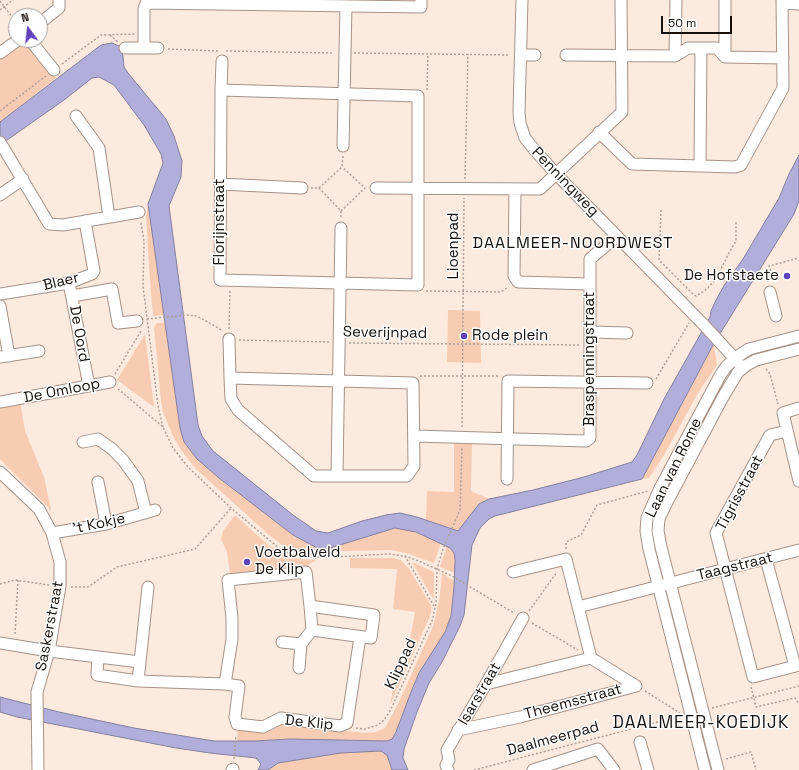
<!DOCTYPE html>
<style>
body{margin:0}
#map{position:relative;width:799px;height:770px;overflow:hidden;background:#fdeadf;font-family:"Space Grotesk",sans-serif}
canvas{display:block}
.north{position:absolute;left:8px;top:8px;width:40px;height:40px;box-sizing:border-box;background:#fff;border:1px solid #a29f9e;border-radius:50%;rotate:345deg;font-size:11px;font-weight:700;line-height:16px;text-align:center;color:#16100d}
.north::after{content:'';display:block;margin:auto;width:14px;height:18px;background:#6043bb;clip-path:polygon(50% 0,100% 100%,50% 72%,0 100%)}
.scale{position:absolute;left:661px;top:16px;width:71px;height:18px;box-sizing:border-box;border:2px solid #16100d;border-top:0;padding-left:5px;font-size:12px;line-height:14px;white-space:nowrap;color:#16100d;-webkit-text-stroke:3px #fff;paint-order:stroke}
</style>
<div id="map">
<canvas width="799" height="770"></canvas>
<div class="north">N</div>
<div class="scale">50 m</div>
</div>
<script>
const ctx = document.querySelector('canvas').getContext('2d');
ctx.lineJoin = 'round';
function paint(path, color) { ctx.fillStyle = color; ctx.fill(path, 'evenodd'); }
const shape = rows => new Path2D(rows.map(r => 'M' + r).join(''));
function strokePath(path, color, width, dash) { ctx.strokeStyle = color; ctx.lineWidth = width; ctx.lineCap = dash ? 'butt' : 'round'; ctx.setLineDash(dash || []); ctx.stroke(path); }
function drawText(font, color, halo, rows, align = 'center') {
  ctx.font = font + ' "Space Grotesk",sans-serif'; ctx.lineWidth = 3; ctx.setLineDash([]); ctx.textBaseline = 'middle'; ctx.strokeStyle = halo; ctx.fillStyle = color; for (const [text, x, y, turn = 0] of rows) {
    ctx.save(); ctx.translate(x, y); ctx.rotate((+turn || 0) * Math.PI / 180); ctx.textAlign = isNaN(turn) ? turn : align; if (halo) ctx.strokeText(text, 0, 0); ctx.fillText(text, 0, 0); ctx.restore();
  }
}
paint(shape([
 [22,40,27,40,56,78,0,122,0,56],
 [148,204,164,315,153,316,149,267,146,216],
 [448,310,480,311,481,363,447,362],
 [157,323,165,323,180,428,184,442,197,459,219,478,293,535,317,548,327,549,395,528,405,529,416,532,441,543,434,563,409,554,391,550,302,552,285,547,269,535,196,469,181,450,173,436,163,412,161,401,154,327],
 [145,334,154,407,117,380],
 [713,345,714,346,717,365,698,393,664,455,649,478,642,479],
 [721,379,727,381,665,498,662,566,656,568,651,547,652,511],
 [20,401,25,431,44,477,52,514,48,507,0,459,0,404],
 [454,443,472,443,471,491,489,499,479,504,458,531,426,520,427,491,454,492],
 [235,515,268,545,279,552,292,558,316,560,307,566,230,574,227,552,221,539,223,531],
 [447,546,454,553,455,573,440,567],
 [350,558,393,558,401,560,409,569,431,605,431,613,427,623,390,705,399,661,406,662,415,612,393,609,397,569,350,568],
 [412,562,434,572,434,598,432,597],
 [442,573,454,581,451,616,445,632,419,673,411,692,396,732,392,739,387,741,290,739,255,741,237,741,238,726,272,730,284,723,366,733,376,732,385,728,399,702,434,624,440,595],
 [672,604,699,708,694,710,667,605],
 [381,751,387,755,392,770,268,770,278,763,341,753]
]), '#f7ccb3');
const water = shape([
 [112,43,119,46,123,56,124,67,128,73,166,119,174,136,182,161,181,177,169,206,198,425,202,436,213,451,293,515,316,531,328,533,362,521,386,515,400,513,417,517,458,531,479,504,489,499,533,490,584,477,632,462,637,455,664,399,710,317,711,311,716,300,725,284,743,259,779,198,789,174,799,155,799,201,794,214,713,345,642,479,495,516,489,519,480,528,472,545,464,615,460,626,442,662,429,683,417,712,404,749,403,758,408,770,392,770,387,755,381,751,341,753,278,763,268,770,258,770,261,764,256,758,210,753,176,748,17,717,0,712,0,697,59,712,134,728,214,741,255,741,290,739,387,741,392,739,396,732,411,692,419,673,445,632,451,616,454,587,455,560,454,553,450,548,416,532,395,528,327,549,317,548,293,535,219,478,197,459,184,442,180,428,148,204,163,163,161,154,144,125,114,85,99,77,92,78,64,100,0,145,0,122,101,45,112,43]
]);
paint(water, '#b2aedb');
strokePath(water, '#837f9d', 1);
const minor = shape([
 [522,0,519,112,520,123,525,138,533,148,556,174,703,324,738,362],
 [725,0,725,57],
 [147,3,421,7,421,0],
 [782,3,799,4],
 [40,23,59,8,59,0],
 [30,40,54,70],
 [125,48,158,48],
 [144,48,144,9,147,0],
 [0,53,18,40],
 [521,55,535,55],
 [566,55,675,56,688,48,717,48,725,57,783,58],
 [675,56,676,0],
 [221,90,418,96,418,285,220,280,221,90],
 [221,90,222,61],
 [76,116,99,148,109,217],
 [599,132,632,164,735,167,741,165,783,88,782,0],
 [0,142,49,224,63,225,139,212],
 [343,146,346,6],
 [700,166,701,48],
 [220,184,302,188],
 [376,188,540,189,622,112,621,0],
 [515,190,514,276,518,282,590,284],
 [0,195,23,179],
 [69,283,89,386],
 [770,292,776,316],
 [0,294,69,283,92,274,94,271,85,221],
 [72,296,112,289,118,323,137,321],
 [0,306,9,356],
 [590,332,627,333],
 [229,339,230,378],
 [0,357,39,351],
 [230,378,413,383,414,466,407,476,314,476,238,410,231,399,230,378],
 [0,402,110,382],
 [799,408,783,413,799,481],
 [787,431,770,435,716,533,753,677,799,665],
 [414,436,586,441,590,438,590,259,617,236],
 [83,442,98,439,112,449,123,460,138,481,146,513],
 [0,472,39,509,52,533,60,562,60,586,49,651,37,692,38,770],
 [337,476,341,228],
 [507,479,508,381,647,383],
 [98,482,106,524],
 [52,533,106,524,155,510],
 [766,559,795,666],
 [578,607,799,550],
 [282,642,301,644,312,630],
 [0,643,49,651,140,662],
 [98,657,97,675,138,681,225,684,239,686,235,717,237,724,263,727,281,718,340,726,347,723,360,637],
 [591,658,636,686],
 [299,668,301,644],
 [138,681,148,587],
 [225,684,232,639,232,618,228,580,306,572,310,606,374,615,371,638,312,630,310,606],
 [486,684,591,658,566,559,513,572],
 [458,730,520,717,636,686],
 [640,742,648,770],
 [232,770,233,769],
 [448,770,446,765,449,760,447,750,486,684,523,618],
 [533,770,598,749,614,770],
 [705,770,649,549,646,531,647,518,660,488,721,374,726,367,735,358,749,349,799,336],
 [718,770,661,547,658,531,659,519,666,504,723,397,738,372,747,365,756,360,799,349]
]);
strokePath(minor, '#a49288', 13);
strokePath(shape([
 [0,1,16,22],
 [0,10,13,0],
 [110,35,118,42],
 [168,49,218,51],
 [226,51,334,53],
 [354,53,510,55],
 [62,64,101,35,135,34],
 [427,90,428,54],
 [0,111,46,76],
 [465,179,468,54],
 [311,188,319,188],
 [319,188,342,167,343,156],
 [319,188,341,211,341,217],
 [661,210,659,260,693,294,696,296,707,289,716,279,729,253,736,241,736,222],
 [341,211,365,188,342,167],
 [141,223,144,241,143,286,158,406,163,427],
 [768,282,768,277,771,271,769,266,799,258],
 [426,291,500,292,509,287],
 [147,319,187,315,197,316,215,326,223,331],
 [229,329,230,291],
 [239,340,329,342],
 [349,343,581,345],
 [766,369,770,374,778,404],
 [115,374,141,331],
 [420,376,500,376],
 [656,379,689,323],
 [118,389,163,427,173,448,188,467,231,508,280,549,291,554,305,557,333,557,389,554,405,556,421,562,452,576,514,613],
 [462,427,464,198],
 [566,549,566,542,581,535,597,505,648,491],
 [405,556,434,606],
 [0,584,15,580,49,585],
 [71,587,88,587,117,567,195,549,231,508],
 [529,611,557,572],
 [532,623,578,650],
 [15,634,18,580],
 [751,687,756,707,795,698,799,704],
 [645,691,680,713],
 [712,708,799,686],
 [356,728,365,729,378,725,384,720,390,711,432,621,436,604,437,569,443,549,460,510,462,448],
 [234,759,236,735],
 [726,759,751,752,756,770],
 [474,770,681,716]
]), '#ad9f97', 1.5, [2, 2]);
strokePath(minor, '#fff', 11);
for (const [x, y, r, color] of [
 [787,276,4,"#6043bb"],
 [464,336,4,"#6043bb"],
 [247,562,4,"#6043bb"]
]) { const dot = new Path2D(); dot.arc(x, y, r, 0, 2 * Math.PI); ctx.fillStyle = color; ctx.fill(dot); strokePath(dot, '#fff', 1.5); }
drawText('15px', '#16100d', '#fff', [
 ["Penningweg",565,182,46],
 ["Florijnstraat",220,222,-90],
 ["Lioenpad",454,246,-90],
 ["Blaer",61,282,-14],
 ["Severijnpad",385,333,1],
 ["De Oord",79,334,80],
 ["Braspenningstraat",590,359,-90],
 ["De Omloop",62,391,-11],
 ["Laan van Rome",674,468,-64],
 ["Tigrisstraat",740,493,-62],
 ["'t Kokje",99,524,-12],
 ["Taagstraat",735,567,-14],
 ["Saskerstraat",50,626,-79],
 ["Klippad",401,664,-65],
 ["Isarstraat",480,694,-60],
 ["Theemsstraat",573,702,-15],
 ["De Klip",309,723,6],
 ["Daalmeerpad",553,739,-15]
]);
drawText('15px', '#16100d', '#fff', [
 ["De Hofstaete",779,276,"right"],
 ["Rode plein",472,336],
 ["Voetbalveld",255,553],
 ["De Klip",255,570]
], 'left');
ctx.letterSpacing = '1px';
drawText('16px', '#16100d', '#fff', [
 ["DAALMEER-NOORDWEST",573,244]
]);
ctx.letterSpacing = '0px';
ctx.letterSpacing = '1px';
drawText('17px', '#16100d', '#fff', [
 ["DAALMEER-KOEDIJK",701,723]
]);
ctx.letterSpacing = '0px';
</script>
